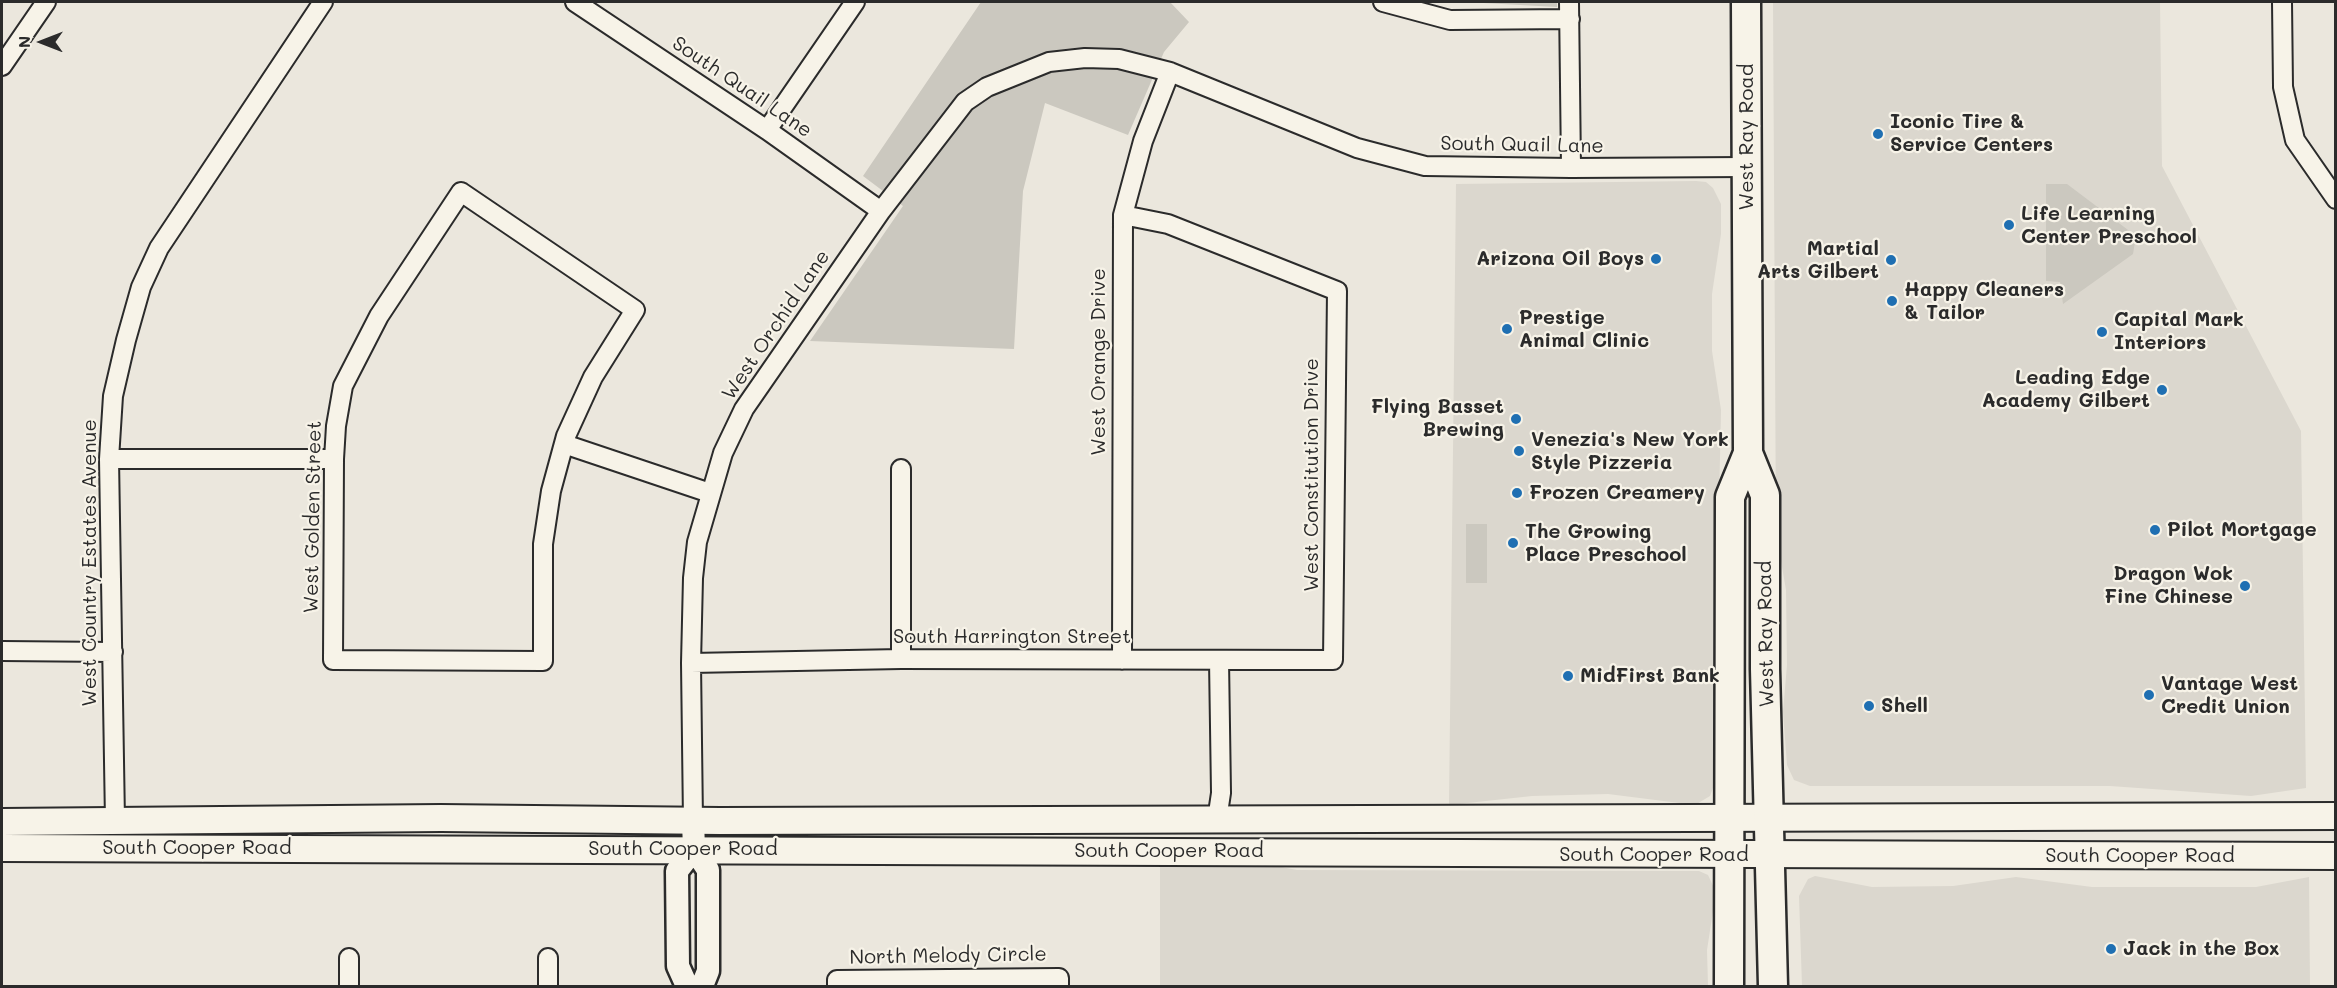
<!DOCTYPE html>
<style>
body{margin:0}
#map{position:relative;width:2337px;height:988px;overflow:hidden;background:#ebe7dd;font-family:Mali,sans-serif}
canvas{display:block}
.frame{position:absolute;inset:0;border:3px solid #2b2b2b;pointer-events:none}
.north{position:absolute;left:12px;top:12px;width:60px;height:60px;-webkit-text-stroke:4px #f7f3e8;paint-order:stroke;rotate:270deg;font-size:16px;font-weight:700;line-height:24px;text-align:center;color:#2b2b2b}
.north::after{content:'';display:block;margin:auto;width:21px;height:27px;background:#2b2b2b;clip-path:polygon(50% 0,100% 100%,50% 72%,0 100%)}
</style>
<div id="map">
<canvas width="2337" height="988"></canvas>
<div class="frame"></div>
<div class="north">N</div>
</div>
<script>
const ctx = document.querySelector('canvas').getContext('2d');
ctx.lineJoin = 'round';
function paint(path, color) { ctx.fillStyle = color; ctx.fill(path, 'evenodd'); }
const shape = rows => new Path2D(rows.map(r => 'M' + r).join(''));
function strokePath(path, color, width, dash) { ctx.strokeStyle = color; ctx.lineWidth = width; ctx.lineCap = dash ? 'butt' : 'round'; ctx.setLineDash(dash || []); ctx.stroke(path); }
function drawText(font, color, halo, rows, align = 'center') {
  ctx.font = font + ' Mali,sans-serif'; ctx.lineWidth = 4.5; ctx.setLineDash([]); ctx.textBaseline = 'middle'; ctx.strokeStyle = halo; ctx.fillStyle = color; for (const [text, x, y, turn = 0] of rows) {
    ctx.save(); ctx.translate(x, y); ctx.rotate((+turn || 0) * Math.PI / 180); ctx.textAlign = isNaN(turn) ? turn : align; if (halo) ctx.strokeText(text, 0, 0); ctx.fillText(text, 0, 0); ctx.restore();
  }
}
paint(shape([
 [1773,2,2160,2,2162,166,2301,431,2306,788,2251,796,2110,786,1810,786,1794,780,1787,765,1783,712,1787,665,1786,590,1776,532],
 [1696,181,1706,182,1713,188,1721,204,1721,234,1712,294,1712,351,1721,410,1713,788,1710,796,1695,805,1608,794,1532,796,1449,805,1456,184],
 [1249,861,1297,870,1699,871,1708,875,1716,892,1707,950,1708,986,1160,986,1160,862],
 [1815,876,1872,887,1953,886,2016,877,2092,887,2256,887,2309,877,2310,986,1802,986,1799,896,1808,879]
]), '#dbd7ce');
paint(shape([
 [981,2,1170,2,1189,22,1164,52,1128,135,1045,103,1023,191,1014,349,810,341,903,206,863,176],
 [1460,2,1557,2,1557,7,1465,2],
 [2046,184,2067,184,2136,236,2133,254,2063,304,2060,282,2046,281],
 [1466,524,1487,524,1487,583,1466,583]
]), '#cbc8bf');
const minor = shape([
 [575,2,767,130,881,211],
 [1383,2,1450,20,1570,19],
 [1569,2,1571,168],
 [2282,2,2283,87,2295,140,2336,199],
 [2,66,46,2],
 [767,130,855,2],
 [461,192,635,310,593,377,566,436,551,491,543,544,543,661,333,660,334,459,336,426,343,386,379,316,461,192],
 [564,444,710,493],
 [109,459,334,459],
 [2,651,113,652],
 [901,659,901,469],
 [1122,660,1123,215,1143,141,1170,72],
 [691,663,901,659,1333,660,1337,291,1168,224,1123,215],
 [1217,820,1221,793,1219,660],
 [115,821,109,459,113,396,126,340,141,287,159,248,323,2],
 [693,821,691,663,693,578,697,542,723,453,744,409,881,211,965,102,987,87,1049,62,1085,58,1119,59,1170,72,1357,148,1425,166,1571,168,1747,167],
 [349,958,349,986],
 [548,958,548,986],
 [837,986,837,980,1059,978,1059,986]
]);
const tertiary = shape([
 [693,821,694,849,708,870,708,971,702,986],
 [687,986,678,966,677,871,694,849]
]);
const secondary = shape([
 [2,822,441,818,720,821,2336,816],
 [2,848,2336,856]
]);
const primary = shape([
 [1746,2,1748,453,1765,495,1765,669,1773,986],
 [1729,986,1730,497,1748,453]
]);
strokePath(minor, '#2b2b2b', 22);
strokePath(tertiary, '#2b2b2b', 27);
strokePath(secondary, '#2b2b2b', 30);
strokePath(primary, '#2b2b2b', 33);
strokePath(minor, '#f7f3e8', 18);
strokePath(tertiary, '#f7f3e8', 22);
strokePath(secondary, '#f7f3e8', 26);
strokePath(primary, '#f7f3e8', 28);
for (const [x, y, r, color] of [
 [1878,134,6,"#1f6fb2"],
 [2009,225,6,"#1f6fb2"],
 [1656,259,6,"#1f6fb2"],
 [1891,260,6,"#1f6fb2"],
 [1892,301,6,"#1f6fb2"],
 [1507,329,6,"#1f6fb2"],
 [2102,332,6,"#1f6fb2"],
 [2162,390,6,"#1f6fb2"],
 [1516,419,6,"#1f6fb2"],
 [1519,451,6,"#1f6fb2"],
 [1517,493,6,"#1f6fb2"],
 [2155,530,6,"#1f6fb2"],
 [1513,543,6,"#1f6fb2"],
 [2245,586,6,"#1f6fb2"],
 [1568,676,6,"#1f6fb2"],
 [2149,695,6,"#1f6fb2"],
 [1869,706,6,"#1f6fb2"],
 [2111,949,6,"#1f6fb2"]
]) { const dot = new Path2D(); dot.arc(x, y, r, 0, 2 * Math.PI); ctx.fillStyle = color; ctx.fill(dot); strokePath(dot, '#f7f3e8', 2); }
drawText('20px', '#2b2b2b', '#f7f3e8', [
 ["South Quail Lane",742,87,34],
 ["West Ray Road",1747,137,-90],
 ["South Quail Lane",1522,145,1],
 ["West Orchid Lane",776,325,-56],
 ["West Orange Drive",1099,362,-90],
 ["West Constitution Drive",1312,475,-90],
 ["West Golden Street",313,517,-89],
 ["West Country Estates Avenue",90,563,-90],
 ["West Ray Road",1766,634,-91],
 ["South Harrington Street",1012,637],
 ["South Cooper Road",197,848],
 ["South Cooper Road",683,849],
 ["South Cooper Road",1169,851],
 ["South Cooper Road",1654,855],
 ["South Cooper Road",2140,856],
 ["North Melody Circle",948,956,-1]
]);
drawText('bold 20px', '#2b2b2b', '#f7f3e8', [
 ["Iconic Tire &",1890,122],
 ["Service Centers",1890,145],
 ["Life Learning",2021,214],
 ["Center Preschool",2021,237],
 ["Martial",1879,249,"right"],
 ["Arts Gilbert",1879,272,"right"],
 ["Arizona Oil Boys",1644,259,"right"],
 ["Happy Cleaners",1904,290],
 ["& Tailor",1904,313],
 ["Prestige",1519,318],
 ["Animal Clinic",1519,341],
 ["Capital Mark",2114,320],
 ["Interiors",2114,343],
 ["Leading Edge",2150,378,"right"],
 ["Academy Gilbert",2150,401,"right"],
 ["Flying Basset",1504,407,"right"],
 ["Brewing",1504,430,"right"],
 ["Venezia's New York",1531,440],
 ["Style Pizzeria",1531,463],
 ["Frozen Creamery",1529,493],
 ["Pilot Mortgage",2167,530],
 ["The Growing",1525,532],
 ["Place Preschool",1525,555],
 ["Dragon Wok",2233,574,"right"],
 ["Fine Chinese",2233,597,"right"],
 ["MidFirst Bank",1580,676],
 ["Vantage West",2161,684],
 ["Credit Union",2161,707],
 ["Shell",1881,706],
 ["Jack in the Box",2123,949]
], 'left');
</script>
